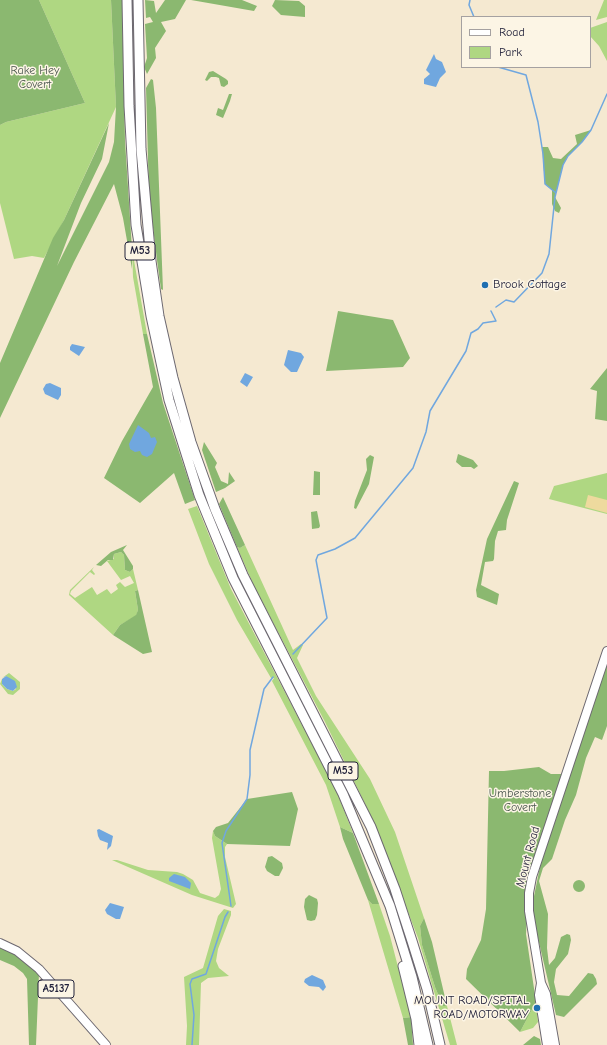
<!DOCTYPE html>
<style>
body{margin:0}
#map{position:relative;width:607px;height:1045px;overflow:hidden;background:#f5e9d1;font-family:"Comic Neue",sans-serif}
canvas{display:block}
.legend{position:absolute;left:461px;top:16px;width:130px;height:52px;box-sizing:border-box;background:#fcf5e5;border:1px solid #a5a1a1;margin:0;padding:5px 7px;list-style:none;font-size:12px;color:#22223b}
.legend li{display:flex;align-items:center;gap:8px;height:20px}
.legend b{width:20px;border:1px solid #a5a1a1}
</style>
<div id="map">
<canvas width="607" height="1045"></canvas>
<ul class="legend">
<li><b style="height:5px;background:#fff"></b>Road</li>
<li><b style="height:11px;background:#afd782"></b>Park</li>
</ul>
</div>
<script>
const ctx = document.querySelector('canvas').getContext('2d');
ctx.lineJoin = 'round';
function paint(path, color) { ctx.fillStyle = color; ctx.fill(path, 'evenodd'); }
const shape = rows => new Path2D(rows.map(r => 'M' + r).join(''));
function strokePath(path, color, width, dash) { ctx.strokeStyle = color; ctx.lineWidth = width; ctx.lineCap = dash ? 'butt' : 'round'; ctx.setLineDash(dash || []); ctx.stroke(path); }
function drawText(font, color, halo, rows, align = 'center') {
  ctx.font = font + ' "Comic Neue",sans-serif'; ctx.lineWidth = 3; ctx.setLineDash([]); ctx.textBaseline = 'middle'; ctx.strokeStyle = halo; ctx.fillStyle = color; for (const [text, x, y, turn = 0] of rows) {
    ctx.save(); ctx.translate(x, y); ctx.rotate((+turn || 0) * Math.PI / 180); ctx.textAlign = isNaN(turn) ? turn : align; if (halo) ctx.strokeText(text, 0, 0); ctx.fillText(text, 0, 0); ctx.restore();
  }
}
paint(shape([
 [39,0,111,0,116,107,64,220,44,258,32,256,14,259,0,203,0,125,6,122,85,103],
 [604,0,607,0,607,17,596,20],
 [607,22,607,61,599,46,590,36,590,28],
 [132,249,147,334,143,334,133,277],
 [607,473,607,514,549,499,554,486],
 [197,506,231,589,336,790,353,833,340,827,326,785,272,681,274,678,271,678,237,620,209,564,188,509],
 [245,545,293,650,301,644,303,645,297,658,316,696,370,779,395,832,424,918,420,926,422,945,435,987,443,1006,447,1006,457,1045,450,1045,418,938,370,814,325,722,254,586,237,547,240,548],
 [121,552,124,555,125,570,130,572,133,569,138,590,135,591,138,610,136,616,120,625,113,635,69,595,70,590,94,567,92,570,95,574,94,575,90,572,71,591,70,594,75,598,92,587,97,595,107,589,111,594,118,589,116,585,120,582,125,587,134,583,130,576,121,580,107,561,114,559,114,554],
 [9,673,20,682,20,689,13,695,8,694,0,684,2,679,2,684,7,689,13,691,16,689,6,676,2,678],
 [213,831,215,836,227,844,225,847,225,857,236,904,233,908,192,895,112,860,117,860,148,870,177,872,183,874,193,880,200,893,215,898,219,895,221,889,212,838],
 [368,900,372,904,379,904,390,936,411,1017,403,1018],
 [224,909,231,911,231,915,218,949,216,961,219,968,229,976,208,978,201,983,199,1045,186,1045,187,1026,184,977,203,968,218,916],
 [536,1002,538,1022,533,1028,520,1032]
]), '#afd782');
paint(shape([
 [0,0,39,0,85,103,6,122,0,125],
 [111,0,122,0,125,141,132,249,132,269,123,218,114,184,74,262,0,418,0,363,53,238,64,220,109,123,102,159,81,203,57,266,109,162,114,142,116,107],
 [145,0,154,1,156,13,165,0,186,0,175,19,161,22,166,31,155,48,156,58,147,74,144,67,147,58,145,24,153,22,150,17,146,18],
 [191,0,242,0,257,6,254,11],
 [275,0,299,1,305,6,305,17,281,15,272,6],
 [213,71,226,79,228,81,228,84,224,87,221,86,219,78,216,77,211,77,207,81,205,80,209,72],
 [151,79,153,80,156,108,163,290,161,289,157,260,149,195,146,88],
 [229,94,232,94,230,101,223,118,216,115,218,108,223,110],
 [591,130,582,142,568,156,563,165,555,197,561,208,559,213,555,211,552,204,552,190,545,184,542,147,548,147,553,158,561,159,577,144,575,135],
 [338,311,393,320,410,358,403,367,326,371],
 [143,334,147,334,163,403,195,500,185,504,174,473,140,503,104,478,122,441,153,387],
 [607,368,607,421,595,419,597,391,590,389],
 [204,442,217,463,215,467,221,481,228,484,229,472,235,481,225,488,216,492,202,450],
 [458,454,473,460,478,466,474,469,471,467,462,467,456,462],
 [370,455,374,457,369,484,356,509,354,508,355,501,367,470,366,459],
 [314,471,320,472,320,495,313,495],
 [514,481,519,483,507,520,506,530,498,531,495,541,494,559,493,561,485,562,481,585,499,594,497,605,477,597,476,590,487,539],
 [223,497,245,545,240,548,237,547,219,504],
 [317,511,320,526,319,528,312,529,311,512],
 [127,545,123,550,133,566,133,569,130,572,125,570,124,555,121,552,114,554,113,560,108,560,101,566,96,565,111,552],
 [138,590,152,652,143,654,113,635,120,625,136,615,138,610,135,591],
 [607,660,607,726,602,740,595,737,586,758,576,795,565,820,552,859,543,868,539,881,548,914,547,948,549,965,555,958,561,937,567,934,570,935,571,940,568,954,556,969,554,982,557,995,569,996,588,973,593,974,596,979,597,984,564,1017,556,1015,534,921,533,901,543,852,556,819,576,753],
 [539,767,551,774,562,774,529,879,526,934,536,1002,520,1032,466,979,467,969,481,940,486,909,489,771,504,771],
 [292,792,298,809,290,846,227,844,215,836,213,831,216,827,228,823,247,799],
 [340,827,353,833,379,904,372,904,368,900,343,839],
 [272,856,282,863,283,868,279,876,275,876,267,871,265,867,268,857],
 '573 886a6 6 0 1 1 12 0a6 6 0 1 1-12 0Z',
 [309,895,317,899,318,903,317,915,315,920,311,921,307,920,304,907,305,899],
 [424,918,432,942,447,1006,443,1006,435,987,422,945,420,926],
 [0,946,18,955,39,973,36,1045,29,1045,27,979,23,973,14,966,0,960],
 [411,1017,413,1045,408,1045,403,1018],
 [534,1036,540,1039,541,1045,523,1045]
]), '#8bb870');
paint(shape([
 [588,495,607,500,607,513,585,507]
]), '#eeda9e');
paint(shape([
 [434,54,436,59,442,62,446,72,440,78,436,87,424,84,424,79,430,74,426,70],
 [72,344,85,347,79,356,70,350,70,347],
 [288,350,301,353,304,357,297,372,291,372,284,365],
 [245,373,253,377,247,387,240,382],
 [50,383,61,388,61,395,58,400,45,394,43,389,46,384],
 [138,425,149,433,151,438,155,437,157,442,152,454,147,457,142,455,140,451,135,452,130,449,129,444],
 [6,676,15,681,17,687,13,691,7,689,2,684,2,679],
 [99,829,113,836,111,846,107,850,108,843,100,840,98,836,97,830],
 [174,874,185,877,191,883,190,889,169,881,169,878],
 [110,903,124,907,120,919,116,919,107,914,105,910],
 [312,975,323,980,326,987,323,991,319,987,309,986,304,982,305,979]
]), '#70a7df');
strokePath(shape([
 [470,0,469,5,474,17],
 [498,67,526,75,538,122,543,154,545,184,556,193],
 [496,307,506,300,514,302,542,273,549,254,555,197,563,165,568,156,582,142,591,130,607,94],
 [293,654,327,618,316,560,318,555,335,549,355,538,413,468,426,432,430,411,466,351,471,333,478,329,483,323,496,321,491,311],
 [231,906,222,843,226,831,247,799,250,775,250,750,264,689,273,677],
 [192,1045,194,1015,190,984,192,979,206,974,225,917,228,912]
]), '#70a7df', 1.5);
const major = shape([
 [0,943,17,951,39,969,106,1045],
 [541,983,546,994,555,1045],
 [547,1045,539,995,541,983,529,911,529,893,532,877,607,651]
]);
const highway = shape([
 [127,0,129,106,136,225,151,316,169,400,199,495,233,578,343,794,390,906,412,977,428,1045],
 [138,0,141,149,151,261,159,316,173,378,191,442,215,509,243,575,371,827,395,889,412,941,427,989,440,1045],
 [403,966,416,1019,419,1045]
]);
strokePath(major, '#6c6870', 10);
strokePath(highway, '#6c6870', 11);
strokePath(major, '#fff', 8);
strokePath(highway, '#fff', 9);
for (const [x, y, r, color] of [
 [485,285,4,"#1f6fb2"],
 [537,1008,4,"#1f6fb2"]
]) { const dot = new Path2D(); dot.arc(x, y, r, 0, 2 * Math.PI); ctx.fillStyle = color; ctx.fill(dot); strokePath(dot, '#fcf5e5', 1.5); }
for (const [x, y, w] of [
 [140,251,30],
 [343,771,30],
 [56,989,36]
]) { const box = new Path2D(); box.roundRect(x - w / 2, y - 9, w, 18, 3); ctx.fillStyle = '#fcf5e5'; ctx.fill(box); strokePath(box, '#22223b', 1); }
drawText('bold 11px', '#22223b', null, [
 ["M53",140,251],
 ["M53",343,771],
 ["A5137",56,989]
]);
drawText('12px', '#4c5850', '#fcf5e5', [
 ["Rake Hey",35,71],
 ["Covert",35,85],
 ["Umberstone",520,794],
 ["Covert",520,808]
]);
drawText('12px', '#22223b', '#fcf5e5', [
 ["Brook Cottage",493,285],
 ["MOUNT ROAD/SPITAL",529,1001,"right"],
 ["ROAD/MOTORWAY",529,1015,"right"]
], 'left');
drawText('12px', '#22223b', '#fcf5e5', [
 ["Mount Road",528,857,-75]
]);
</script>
